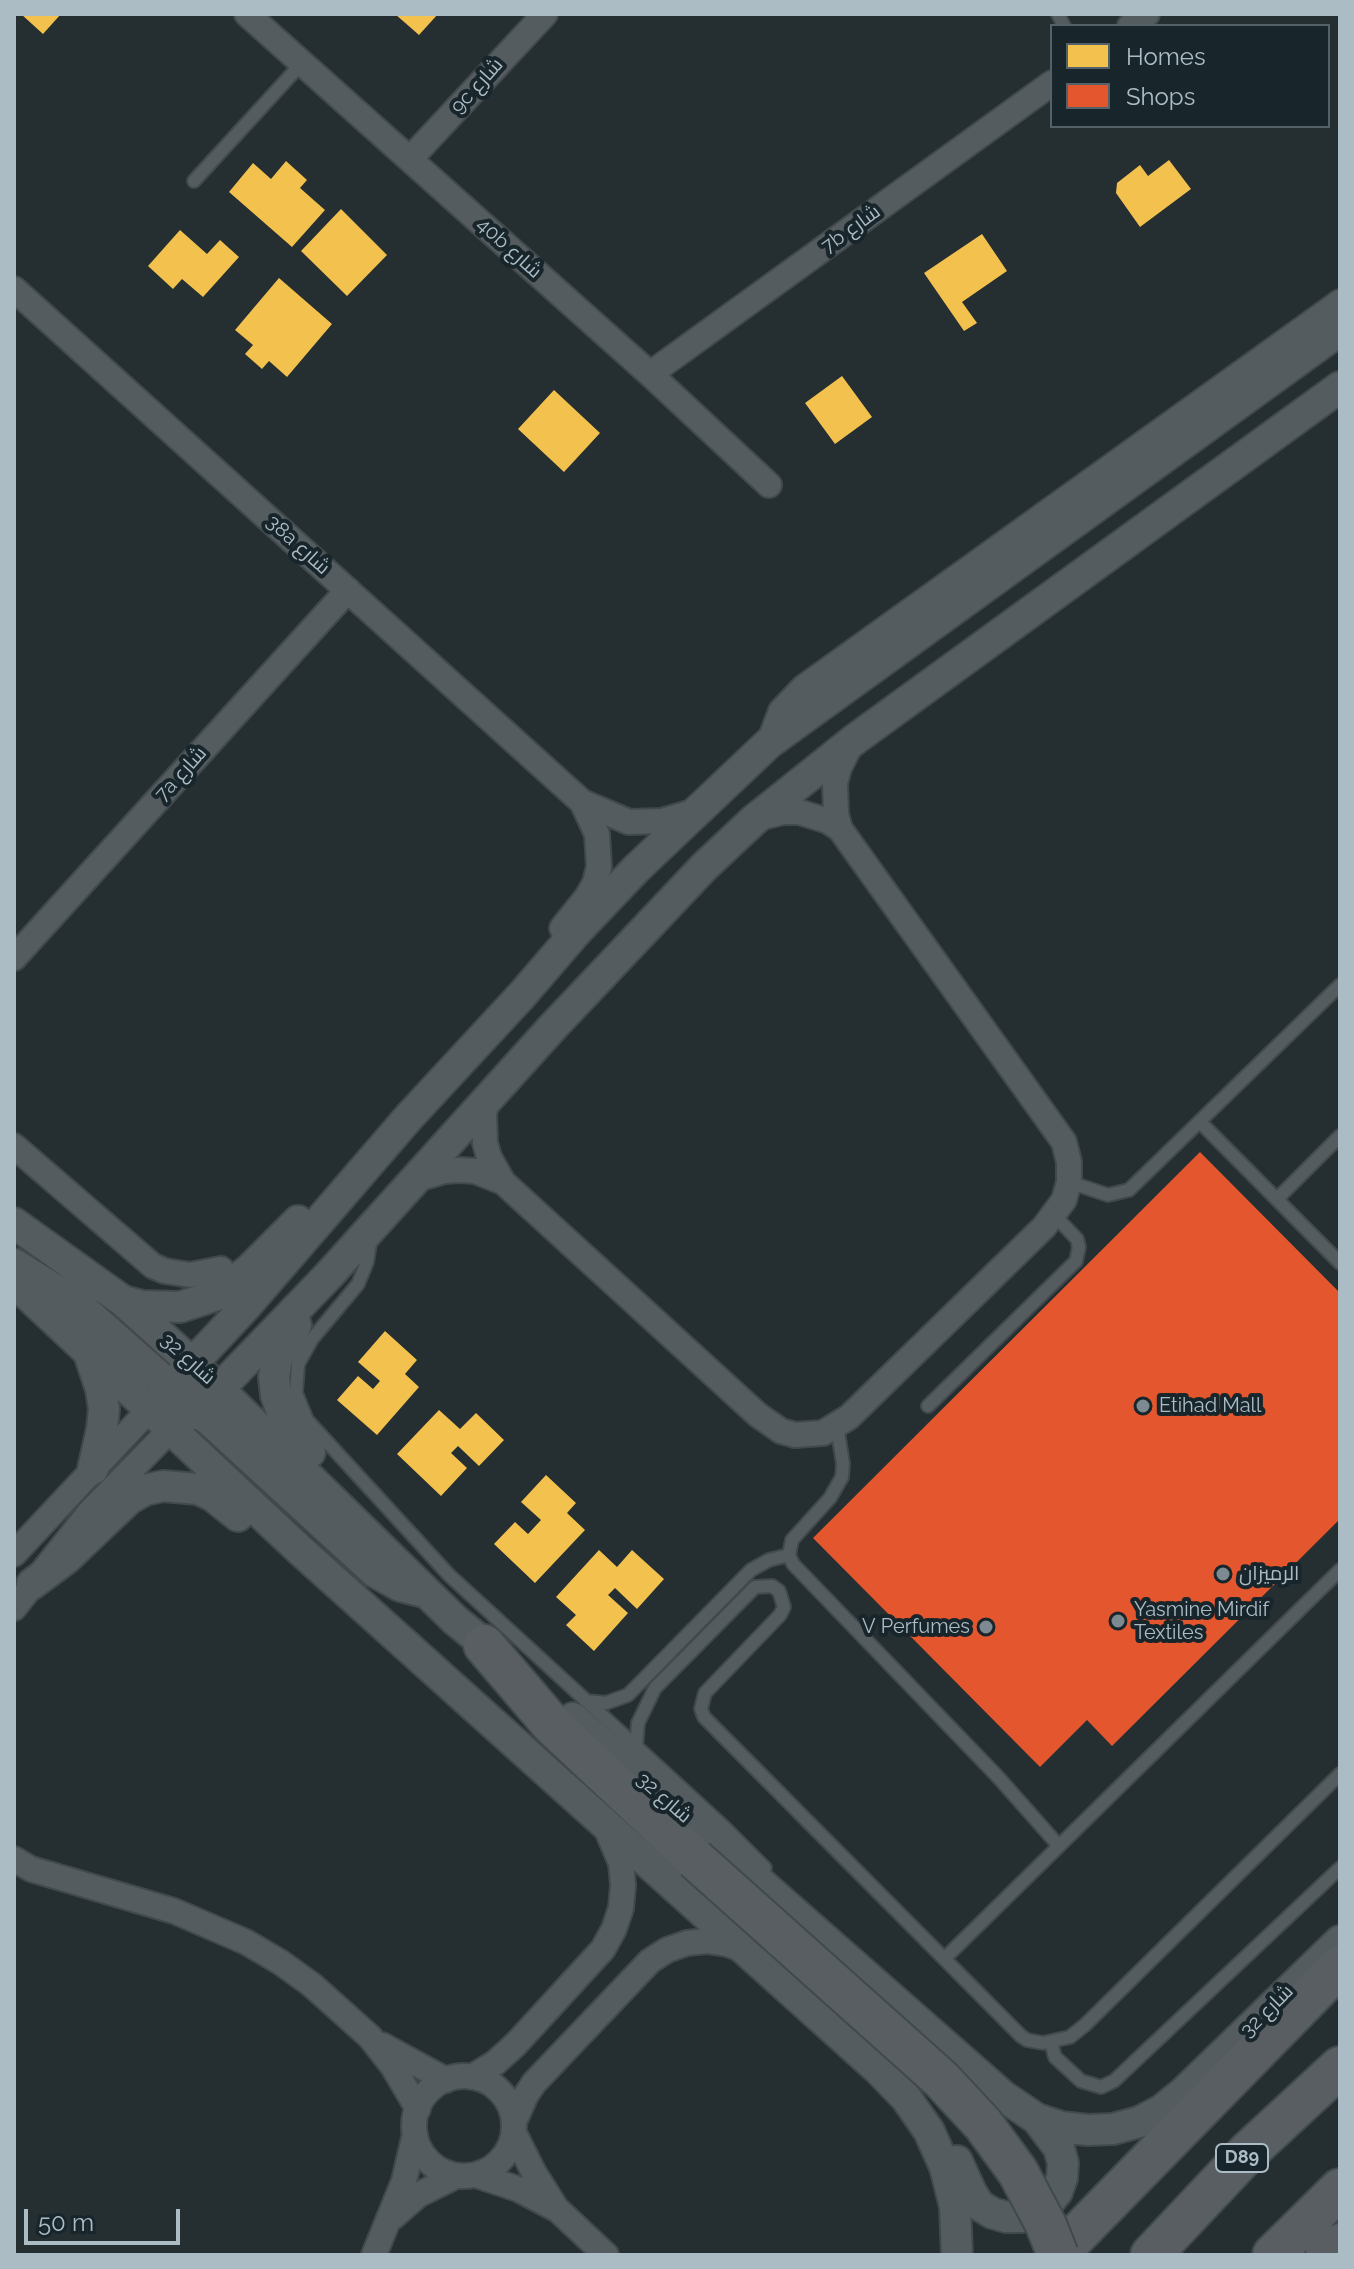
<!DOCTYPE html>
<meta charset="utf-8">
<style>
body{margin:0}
#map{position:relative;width:1354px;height:2269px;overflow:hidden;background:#252e31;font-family:Raleway,sans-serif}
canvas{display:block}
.frame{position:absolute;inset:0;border:16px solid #acbcc5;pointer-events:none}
.legend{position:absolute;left:1050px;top:24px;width:280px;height:104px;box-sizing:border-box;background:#18262c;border:2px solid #536269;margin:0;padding:10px 14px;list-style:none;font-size:24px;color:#acbcc5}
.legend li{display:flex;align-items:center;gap:16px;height:40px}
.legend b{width:40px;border:2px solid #536269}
.scale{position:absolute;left:24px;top:2209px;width:156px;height:36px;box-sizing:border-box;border:4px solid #acbcc5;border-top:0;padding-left:10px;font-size:24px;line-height:28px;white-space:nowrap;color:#acbcc5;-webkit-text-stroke:6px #18262c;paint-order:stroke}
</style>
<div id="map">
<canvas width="1354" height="2269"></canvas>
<div class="frame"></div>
<ul class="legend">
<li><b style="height:22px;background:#f2c14e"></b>Homes</li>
<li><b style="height:22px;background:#e4572e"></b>Shops</li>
</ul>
<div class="scale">50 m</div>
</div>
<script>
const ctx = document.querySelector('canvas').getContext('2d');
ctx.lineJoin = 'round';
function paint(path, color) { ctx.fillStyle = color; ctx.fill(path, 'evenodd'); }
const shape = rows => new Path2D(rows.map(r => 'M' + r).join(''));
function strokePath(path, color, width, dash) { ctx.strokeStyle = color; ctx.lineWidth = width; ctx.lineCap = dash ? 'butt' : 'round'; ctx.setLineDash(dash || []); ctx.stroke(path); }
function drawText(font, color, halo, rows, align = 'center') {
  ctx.font = font + ' Raleway,Cairo,sans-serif'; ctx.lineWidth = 8; ctx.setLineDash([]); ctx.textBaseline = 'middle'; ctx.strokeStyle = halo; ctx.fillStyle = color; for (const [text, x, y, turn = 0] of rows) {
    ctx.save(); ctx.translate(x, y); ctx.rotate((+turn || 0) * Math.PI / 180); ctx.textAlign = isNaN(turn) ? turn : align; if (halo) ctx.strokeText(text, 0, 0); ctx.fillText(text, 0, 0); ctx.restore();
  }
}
paint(shape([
 [21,14,61,14,43,34],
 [395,14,438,14,419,35],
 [1169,160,1191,189,1140,227,1116,193,1117,183,1140,165,1148,176],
 [286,161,307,180,300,188,325,210,292,247,229,192,253,163,271,179],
 [341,209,387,255,347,296,301,251],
 [180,230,207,254,220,240,239,257,203,297,182,279,173,289,148,266],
 [982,234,1007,271,962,302,977,323,964,331,924,273],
 [279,278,332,324,287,377,269,361,262,369,245,354,253,345,235,330],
 [842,376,872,417,835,444,805,403],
 [554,390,600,433,564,472,518,429],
 [385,1331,417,1360,405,1374,419,1387,377,1435,337,1400,358,1376,373,1389,380,1381,358,1362],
 [439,1410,460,1429,476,1413,504,1440,479,1466,458,1446,451,1453,467,1468,441,1496,397,1454],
 [546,1475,576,1503,567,1513,585,1530,535,1583,494,1544,515,1522,528,1534,541,1520,521,1502],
 [599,1550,617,1567,632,1550,664,1579,637,1609,615,1588,608,1595,628,1613,594,1651,566,1625,576,1615,556,1597]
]), '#f2c14e');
paint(shape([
 [1200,1152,1340,1293,1340,1519,1112,1746,1087,1720,1040,1767,813,1538]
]), '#e4572e');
const service = shape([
 [1058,14,1064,26],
 [194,181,302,63],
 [1200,1122,1340,1263],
 [1069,1182,1108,1195,1129,1190,1340,985],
 [1277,1199,1340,1136],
 [371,1237,367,1262,358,1284,312,1339,298,1364,296,1393,307,1420,449,1575,724,1827,765,1868],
 [928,1406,1076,1261,1079,1247,1077,1239,1055,1216],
 [837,1426,843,1464,842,1477,830,1498,792,1540,789,1555,793,1564,998,1777,1059,1846],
 [586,1701,606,1703,628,1695,751,1570,769,1560,789,1555],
 [636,1749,638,1723,655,1688,755,1587,772,1586,779,1591,784,1607,780,1615,705,1693,701,1709,704,1717,1021,2036,1027,2040,1043,2043,1070,2037,1085,2025,1340,1774],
 [944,1959,1340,1570],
 [1051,2042,1055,2057,1081,2081,1101,2087,1114,2081,1340,1868]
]);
const minor = shape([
 [247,14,650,374,769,485],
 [1130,26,1147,14],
 [410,159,545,14],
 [14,289,582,802,629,822,662,821,696,811],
 [650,374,1052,83],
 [769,743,781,711,804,687,1340,302],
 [759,818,783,812,799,812,828,821,840,829],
 [562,928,587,897,595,883,599,867,597,834,582,802],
 [14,958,348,590],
 [487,1100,484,1114,485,1143,489,1157,503,1182,758,1415,781,1431,795,1435,823,1433,849,1417,1044,1227,1064,1200,1069,1182,1069,1162,1064,1142,840,829,836,814,835,783,839,768,850,746],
 [14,1146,153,1266,165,1271,190,1275,221,1269],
 [414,1180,444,1171,459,1170,475,1171,503,1182],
 [14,1554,149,1410],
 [14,1608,89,1513,170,1430],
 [14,1859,31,1869,174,1911,246,1942,280,1962,312,1985,370,2037,392,2065,418,2109],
 [382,2045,446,2080],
 '414 2126a50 50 0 1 1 100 0a50 50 0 1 1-100 0Z',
 [472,2077,495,2063,516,2044,603,1949,614,1929,621,1908,623,1885,621,1863,606,1828],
 [514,2122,526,2095,534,2083,650,1961,667,1950,687,1943,707,1941,727,1944,745,1950],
 [514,2133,534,2173,556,2208],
 [476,2175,518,2189,558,2210,606,2255],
 [393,2217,418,2195,456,2176],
 [374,2255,404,2181,415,2134]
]);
const tertiary = shape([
 [14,1223,123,1301,193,1364,455,1620,499,1656],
 [14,1264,75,1302,162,1379,173,1385,190,1389],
 [14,1282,300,1550,878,2069,906,2098,929,2131,945,2167,955,2206,957,2255],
 [123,1301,142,1306,180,1307,217,1295,250,1269,298,1221],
 [296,1325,277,1359,274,1377,276,1395,288,1428,310,1452],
 [90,1356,101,1389,104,1409,102,1429,93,1469],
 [175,1406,194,1411,208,1419,375,1572,400,1586,420,1591],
 [149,1410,247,1305,409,1117,522,995,577,931,636,869,769,743,1340,330],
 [170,1430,220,1388,329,1275,550,1030,704,867,754,820,854,740,1340,387],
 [32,1584,67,1558,129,1499,145,1490,163,1486,198,1489,213,1496,238,1516],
 [573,1718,1003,2096,1037,2119,1061,2127,1088,2130,1113,2129,1139,2122,1162,2110,1183,2093,1340,1941],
 [957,2161,971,2192,979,2205,992,2213,1006,2217,1021,2217,1035,2213,1047,2204,1057,2192,1062,2178,1063,2163,1059,2148,1037,2119]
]);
const trunk = shape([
 [484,1645,553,1726,695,1859],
 [1057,2255,1340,1966],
 [1151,2255,1248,2152,1340,2067],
 [1273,2255,1340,2189],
 [1326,2255,1340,2244]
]);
strokePath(service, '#42494c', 16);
strokePath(minor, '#42494c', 28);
strokePath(tertiary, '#42494c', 34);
strokePath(trunk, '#40494e', 44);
strokePath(service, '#545c60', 12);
strokePath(minor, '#545c60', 24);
strokePath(tertiary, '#545c60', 30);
strokePath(trunk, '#585e62', 40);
const trunkBridge = shape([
 [695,1859,942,2080,983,2124,1018,2172,1046,2225,1058,2255]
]);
strokePath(trunkBridge, '#40494e', 44, []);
strokePath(trunkBridge, '#585e62', 40);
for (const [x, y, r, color] of [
 [1143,1406,8,"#7d8a91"],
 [1223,1574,8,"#7d8a91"],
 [1118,1621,8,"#7d8a91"],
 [986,1627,8,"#7d8a91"]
]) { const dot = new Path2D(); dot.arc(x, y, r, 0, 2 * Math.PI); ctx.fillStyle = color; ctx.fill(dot); strokePath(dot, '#18262c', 3); }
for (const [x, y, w] of [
 [1242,2158,52]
]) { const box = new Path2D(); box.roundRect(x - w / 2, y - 14, w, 28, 6); ctx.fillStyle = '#18262c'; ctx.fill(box); strokePath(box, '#acbcc5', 2); }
drawText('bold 18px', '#acbcc5', null, [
 ["D89",1242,2158]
]);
drawText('20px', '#acbcc5', '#18262c', [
 ["9c شارع",477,86,-48],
 ["7b شارع",851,229,-36],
 ["40b شارع",509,248,42],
 ["38a شارع",298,545,42],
 ["7a شارع",181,774,-48],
 ["شارع 32",188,1359,42],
 ["شارع 32",664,1798,41],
 ["شارع 32",1267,2011,-45]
]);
drawText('20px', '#acbcc5', '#18262c', [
 ["Etihad Mall",1159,1406],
 ["الرميزان",1239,1574],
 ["Yasmine Mirdif",1134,1610],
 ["Textiles",1134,1633],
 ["V Perfumes",970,1627,"right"]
], 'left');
</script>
